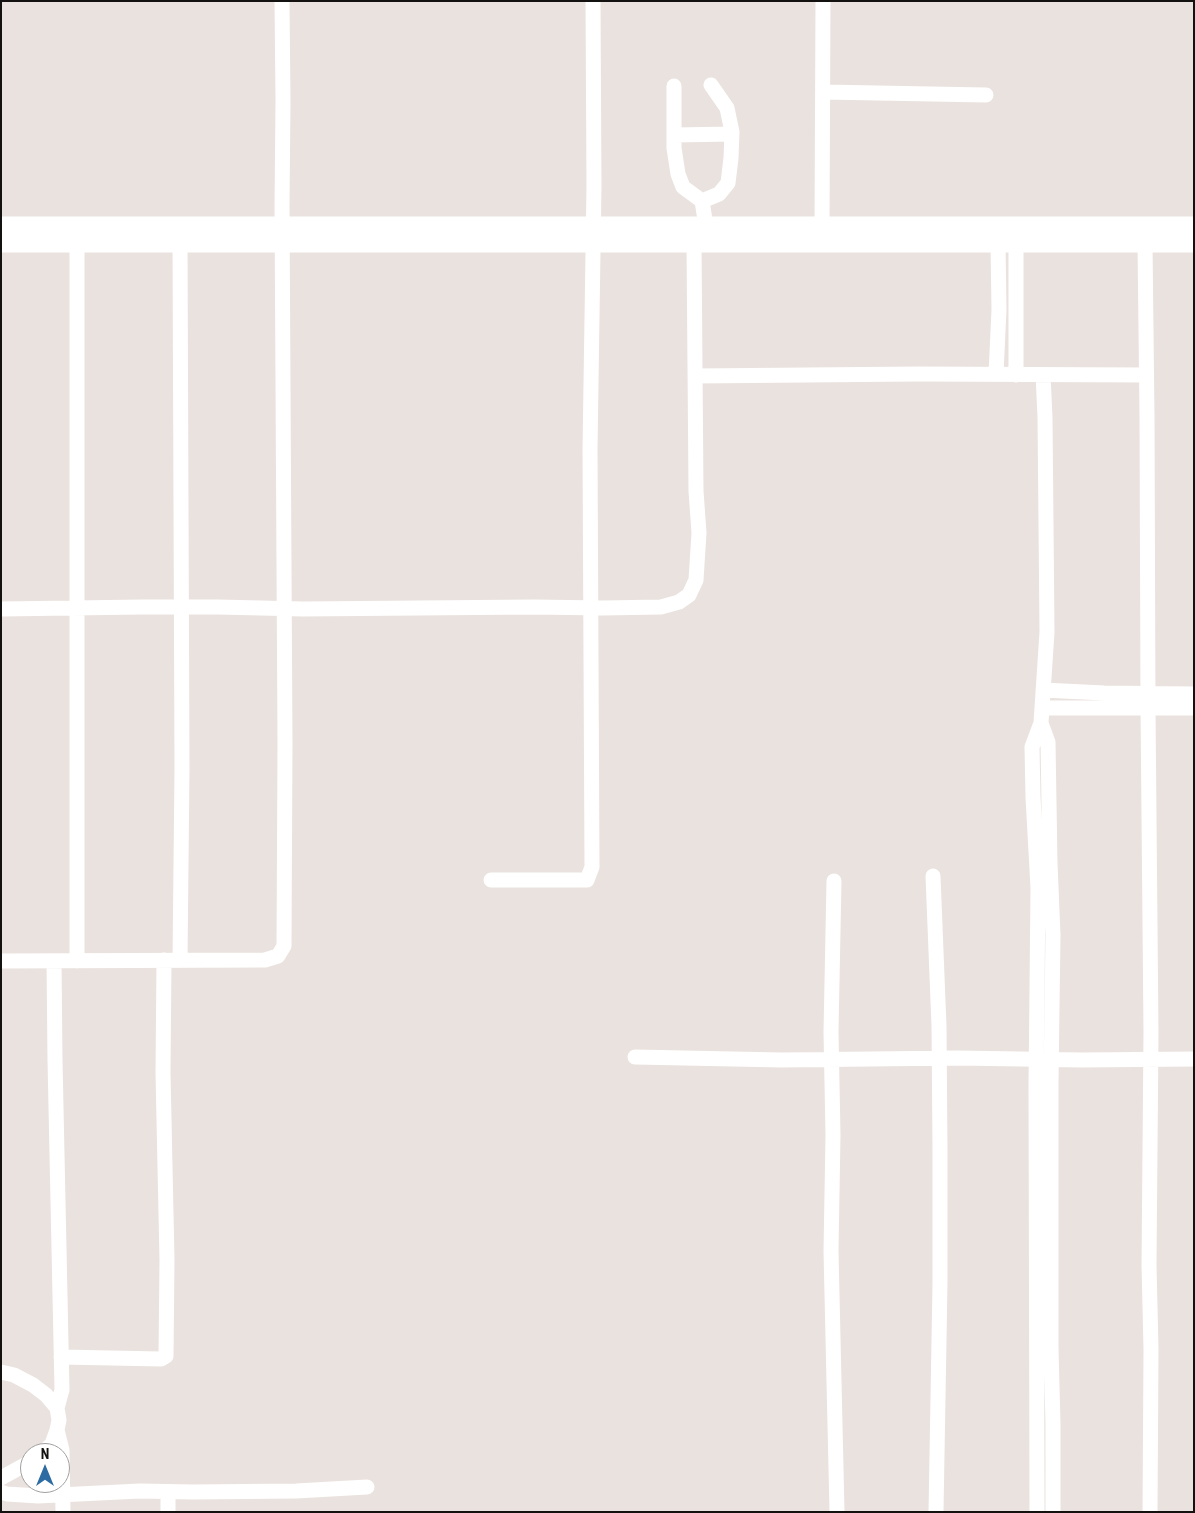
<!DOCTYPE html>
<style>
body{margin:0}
#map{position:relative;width:1195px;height:1513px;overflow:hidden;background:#eae2de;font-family:"Roboto Condensed",sans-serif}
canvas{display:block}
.frame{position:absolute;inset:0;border:2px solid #141210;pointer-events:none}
.north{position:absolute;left:20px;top:1443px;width:50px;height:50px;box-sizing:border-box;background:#fff;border:1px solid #a1a09f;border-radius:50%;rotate:0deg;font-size:14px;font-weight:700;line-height:20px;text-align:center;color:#141210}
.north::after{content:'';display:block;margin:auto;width:18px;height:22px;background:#2c6ca3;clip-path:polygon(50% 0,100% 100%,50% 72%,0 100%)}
</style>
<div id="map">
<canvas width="1195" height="1513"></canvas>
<div class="frame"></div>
<div class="north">N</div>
</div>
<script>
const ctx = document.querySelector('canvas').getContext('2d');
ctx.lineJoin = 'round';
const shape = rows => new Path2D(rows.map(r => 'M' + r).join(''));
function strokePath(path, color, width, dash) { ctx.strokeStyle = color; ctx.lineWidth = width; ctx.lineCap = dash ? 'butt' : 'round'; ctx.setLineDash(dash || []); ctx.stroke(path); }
strokePath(shape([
 [674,86,674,148,678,174,683,187,702,201,706,226],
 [823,92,986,95],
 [674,135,732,134],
 [702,201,719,194,728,183,731,158,732,132,727,108,711,85],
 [822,226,823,1],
 [77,243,77,961],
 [180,243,182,769,180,960],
 [1145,243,1147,417,1148,708,1151,1033,1149,1265,1151,1349,1150,1512],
 [996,374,999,310,998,243],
 [1016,375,1016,243],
 [695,376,918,374,1146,375],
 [1,609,143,607,218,607,303,609,534,607,603,608,661,607,679,602,689,595,696,580,699,533,696,491,694,243],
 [1043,690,1104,693,1194,694],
 [1043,708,1194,708],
 [1041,723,1048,742,1050,863,1053,935,1051,1082,1051,1349,1053,1424,1053,1512],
 [933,876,939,1026,940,1150,940,1283,936,1512],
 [491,880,587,880,592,867,590,449,594,186,593,1],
 [834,881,831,1032,833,1135,831,1251,837,1512],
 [1,961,265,960,278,956,284,946,285,743,282,207,283,101,282,1],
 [635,1057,782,1060,958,1058,1082,1060,1194,1059],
 [61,1357,161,1359,166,1356,167,1260,163,1073,164,960],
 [1,1372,14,1375,33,1385,46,1395,57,1408],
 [57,1430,62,1450,63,1512],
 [42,1453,52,1444,57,1430,59,1420,57,1408,62,1390,55,1060,54,961],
 [1,1478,30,1462],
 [1,1492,7,1494,38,1496,140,1491,193,1492,296,1491,367,1487],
 [168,1492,168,1512],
 [1037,1512,1036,1085,1038,888,1033,797,1032,747,1041,723,1047,632,1045,417,1043,375]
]), '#fff', 15);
strokePath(shape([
 [1,226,1194,226],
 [1,243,1194,243]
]), '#fff', 19);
</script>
